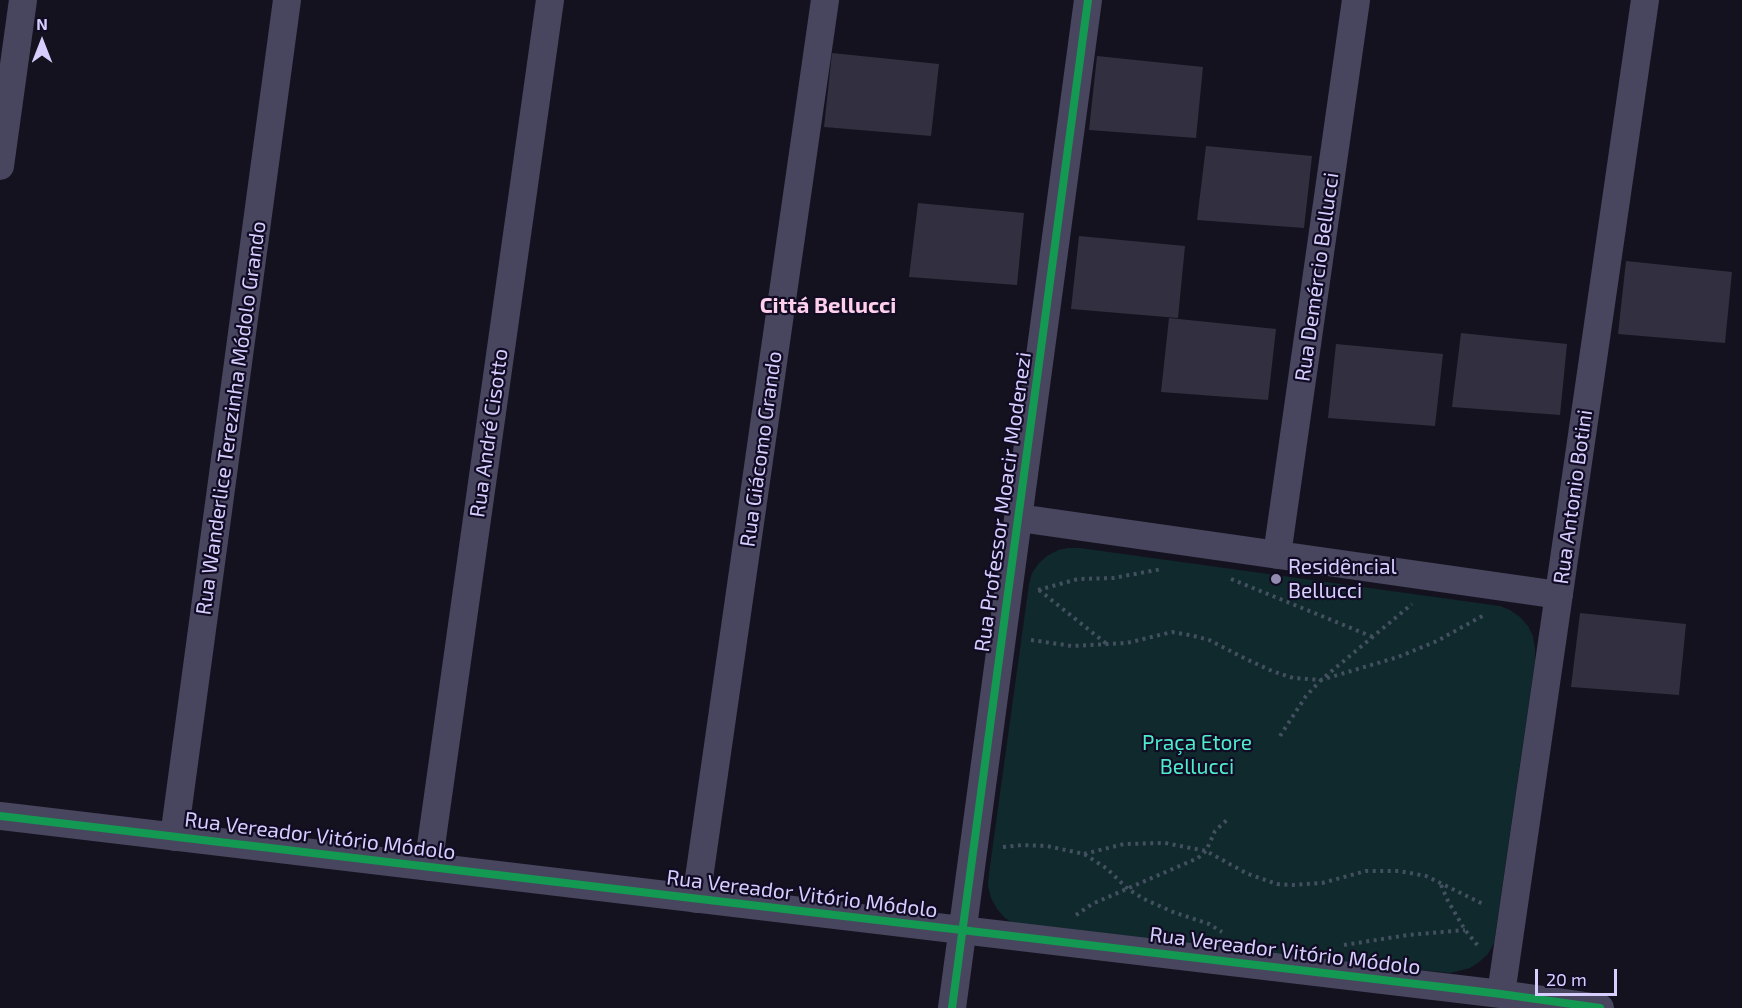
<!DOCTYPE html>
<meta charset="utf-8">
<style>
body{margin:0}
#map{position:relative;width:1742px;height:1008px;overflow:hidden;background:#14121e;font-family:"Exo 2",sans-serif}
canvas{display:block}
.north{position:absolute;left:12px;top:12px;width:60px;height:60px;-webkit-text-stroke:4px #110c24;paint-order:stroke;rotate:0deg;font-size:16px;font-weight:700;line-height:24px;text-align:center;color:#d7ceff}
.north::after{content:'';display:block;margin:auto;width:21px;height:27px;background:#d7ceff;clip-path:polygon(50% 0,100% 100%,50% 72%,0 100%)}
.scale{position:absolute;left:1535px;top:969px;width:82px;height:27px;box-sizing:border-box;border:3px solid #d7ceff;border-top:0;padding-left:8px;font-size:18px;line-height:21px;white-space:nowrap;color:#d7ceff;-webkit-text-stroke:4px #110c24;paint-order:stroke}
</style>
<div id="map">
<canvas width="1742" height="1008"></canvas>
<div class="north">N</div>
<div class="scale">20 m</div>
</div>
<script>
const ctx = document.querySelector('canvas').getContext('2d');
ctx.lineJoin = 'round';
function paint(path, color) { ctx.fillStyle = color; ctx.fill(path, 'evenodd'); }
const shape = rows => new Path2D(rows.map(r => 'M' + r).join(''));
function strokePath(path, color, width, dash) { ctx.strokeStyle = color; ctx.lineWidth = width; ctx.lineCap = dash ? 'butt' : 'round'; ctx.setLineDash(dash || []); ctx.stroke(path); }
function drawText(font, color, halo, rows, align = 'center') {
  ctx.font = font + ' "Exo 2",sans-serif'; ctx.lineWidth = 4.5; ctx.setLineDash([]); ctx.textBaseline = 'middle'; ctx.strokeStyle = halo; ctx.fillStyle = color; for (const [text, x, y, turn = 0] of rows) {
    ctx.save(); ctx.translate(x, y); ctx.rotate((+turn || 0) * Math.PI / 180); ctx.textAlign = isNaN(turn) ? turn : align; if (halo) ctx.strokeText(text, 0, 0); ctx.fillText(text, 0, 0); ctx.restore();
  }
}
paint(shape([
 [1068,548,1080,548,1500,606,1510,610,1520,617,1528,626,1533,636,1535,648,1535,660,1494,943,1488,954,1479,962,1470,968,1450,973,1031,928,1016,925,1005,918,997,909,991,898,988,886,989,873,1029,584,1032,573,1039,563,1047,556,1058,550]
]), '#0f292c');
paint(shape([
 [832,53,939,64,931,136,824,127],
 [1097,56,1203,67,1196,138,1089,130],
 [1206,146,1312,156,1304,228,1197,220],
 [918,203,1024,213,1017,285,909,277],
 [1079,236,1185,246,1178,318,1071,309],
 [1626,261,1732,272,1725,343,1618,334],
 [1169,318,1276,329,1268,400,1161,392],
 [1461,333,1567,344,1560,415,1452,407],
 [1336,344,1443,354,1435,426,1328,418],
 [1580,613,1686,624,1679,695,1571,687]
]), '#322f40');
strokePath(shape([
 [1231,579,1373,637],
 [1038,590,1078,579,1113,578,1162,569],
 [1039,590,1108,645],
 [1031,640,1072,646,1127,643,1172,632,1190,635,1209,640,1244,658,1272,671,1293,678,1321,680,1398,657,1437,641,1486,614],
 [1280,736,1306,696,1321,680,1412,604],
 [1003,847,1022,845,1047,846,1084,854,1106,868,1128,889,1144,899,1173,912,1209,924,1222,932],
 [1084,854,1124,844,1165,843,1206,851,1248,874,1277,884,1293,885,1322,883,1366,871,1399,871,1426,876,1485,905],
 [1441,885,1448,901,1465,930,1479,947],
 [1076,915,1092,904,1198,858,1206,851,1215,831,1229,818],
 [1344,945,1408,935,1465,930]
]), '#425060', 4, [3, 4.5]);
strokePath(shape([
 [0,166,23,0],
 [1019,518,1559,595],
 [1277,555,1356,0],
 [0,816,1501,994,1600,1008],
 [174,837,287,0],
 [428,867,550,0],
 [696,899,825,0],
 [1501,994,1645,0],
 [952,1008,1088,0]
]), '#48455f', 28);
strokePath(shape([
 [0,816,1501,994,1600,1008],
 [952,1008,1088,0]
]), '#139951', 8);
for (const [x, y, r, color] of [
 [1276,579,6,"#938cb0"]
]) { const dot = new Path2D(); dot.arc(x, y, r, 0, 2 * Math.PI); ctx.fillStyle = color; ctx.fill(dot); strokePath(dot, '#110c24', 2); }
drawText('21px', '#d7ceff', '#110c24', [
 ["Rua Demércio Bellucci",1317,277,-82],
 ["Rua Wanderlice Terezinha Módolo Grando",231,418,-82],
 ["Rua André Cisotto",489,433,-82],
 ["Rua Giácomo Grando",761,449,-82],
 ["Rua Antonio Botini",1573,497,-82],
 ["Rua Professor Moacir Modenezi",1003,502,-82],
 ["Rua Vereador Vitório Módolo",320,836,7],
 ["Rua Vereador Vitório Módolo",802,894,7],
 ["Rua Vereador Vitório Módolo",1285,951,7]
]);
drawText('21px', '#d7ceff', '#110c24', [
 ["Residêncial",1288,567],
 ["Bellucci",1288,591]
], 'left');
drawText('21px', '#4eebcf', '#110c24', [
 ["Praça Etore",1197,743],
 ["Bellucci",1197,767]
]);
drawText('bold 22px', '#ffd0eb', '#110c24', [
 ["Cittá Bellucci",828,306]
]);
</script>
